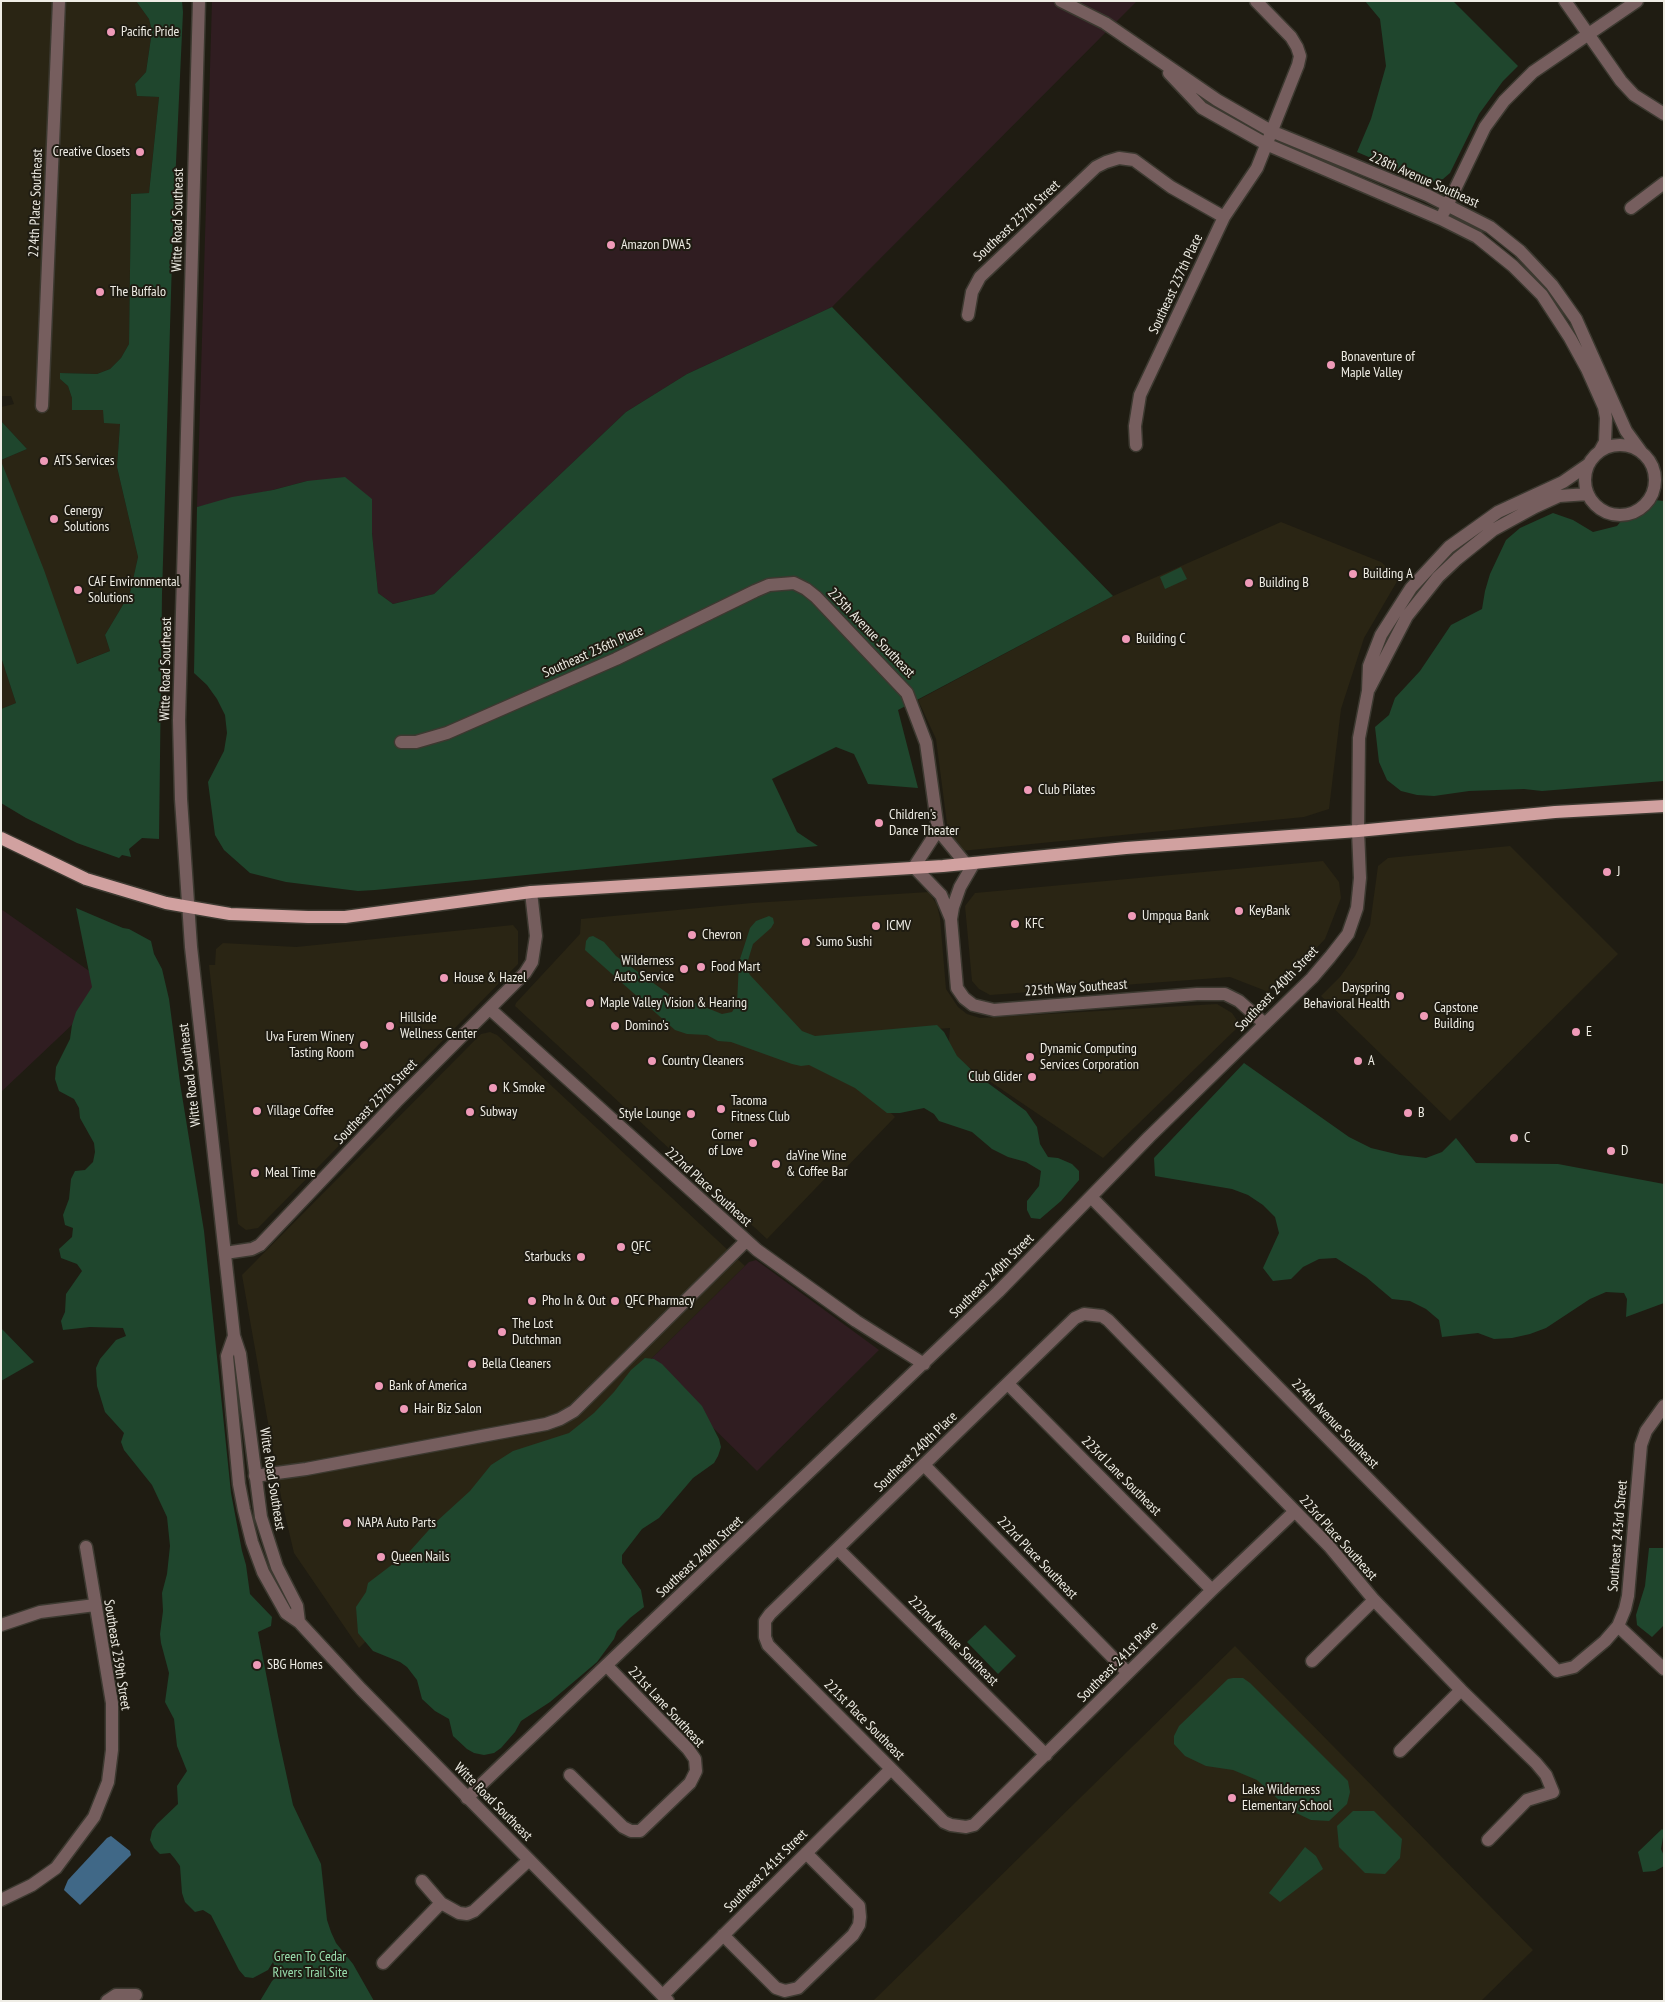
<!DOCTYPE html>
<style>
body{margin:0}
#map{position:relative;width:1665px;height:2002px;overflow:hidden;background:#1f1c12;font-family:"PT Sans Narrow",sans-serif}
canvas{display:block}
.frame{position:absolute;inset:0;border:2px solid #efede5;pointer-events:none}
</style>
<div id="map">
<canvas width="1665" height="2002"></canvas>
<div class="frame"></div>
</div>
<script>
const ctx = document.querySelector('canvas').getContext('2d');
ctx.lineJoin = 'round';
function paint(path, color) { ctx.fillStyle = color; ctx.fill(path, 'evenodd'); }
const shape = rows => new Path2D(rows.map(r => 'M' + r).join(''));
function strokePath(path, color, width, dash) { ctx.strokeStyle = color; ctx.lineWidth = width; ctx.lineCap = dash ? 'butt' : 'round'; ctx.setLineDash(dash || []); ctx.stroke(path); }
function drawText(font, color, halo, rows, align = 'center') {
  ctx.font = font + ' "PT Sans Narrow",sans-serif'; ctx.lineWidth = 4; ctx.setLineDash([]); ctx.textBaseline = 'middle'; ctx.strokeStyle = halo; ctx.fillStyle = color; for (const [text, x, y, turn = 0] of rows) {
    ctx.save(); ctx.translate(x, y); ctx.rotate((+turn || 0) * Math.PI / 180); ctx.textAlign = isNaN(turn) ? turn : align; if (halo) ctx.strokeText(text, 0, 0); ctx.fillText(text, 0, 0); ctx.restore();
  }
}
paint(shape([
 [1,1,136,1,149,19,152,31,146,72,135,84,138,96,159,97,149,193,131,194,129,344,121,358,110,369,97,374,61,373,60,379,68,386,72,398,104,410,120,424,117,467,138,557,130,593,105,635,110,651,74,665,1,463,1,460,27,449,1,421,1,407,14,404,11,396,1,396],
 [1281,522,1381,562,1399,578,1364,638,1341,709,1329,809,1304,817,961,851,950,847,936,739,918,700,1113,596],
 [1,657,16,703,1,709],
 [1510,846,1618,954,1450,1121,1321,996,1340,977,1355,956,1370,925,1378,866,1388,858],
 [1323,861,1339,882,1341,898,1325,939,1284,982,1273,990,1266,991,1230,977,990,995,979,989,972,981,965,906,975,893],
 [929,892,937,905,940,918,946,989,958,1007,967,1014,980,1018,1217,1004,1232,1013,1238,1022,1236,1029,1103,1158,948,1053,950,1028,805,1039,741,1020,859,1082,895,1117,842,1172,836,1167,767,1239,515,1006,516,1003,580,934,581,919,752,903],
 [513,925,518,931,518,964,258,1228,246,1230,238,1224,209,965,215,965,216,949,223,943,296,947],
 [490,1032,497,1035,745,1266,359,1648,294,1553,282,1502,242,1275,481,1034],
 [1235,1646,1533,1950,1481,2001,873,2001]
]), '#2a2514');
paint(shape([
 [212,1,1137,1,832,307,687,374,626,412,434,594,393,604,378,593,372,533,372,499,307,481,273,490,197,507],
 [1,909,112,987,1,1092],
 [756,1260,879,1350,757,1471,647,1363,749,1262]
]), '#301d21');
paint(shape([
 [136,1,182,1,183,12,173,227,162,594,159,839,142,838,129,849,131,857,122,855,119,858,77,843,26,818,1,803,1,709,16,703,1,657,1,461,44,570,77,664,110,651,105,635,130,593,138,557,117,467,120,424,104,423,103,410,72,410,72,398,68,386,60,379,60,373,97,374,110,369,121,358,129,344,131,194,149,193,159,97,137,96,135,84,146,72,152,31,149,19],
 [1365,1,1453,1,1518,66,1503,81,1479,114,1450,173,1443,179,1435,182,1425,181,1357,152,1371,119,1386,66,1380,19],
 [832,307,1113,596,898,710,918,788,868,784,854,754,836,747,772,779,797,832,818,846,375,890,358,891,286,882,250,873,224,850,215,835,208,782,224,751,227,733,225,715,217,699,207,685,194,673,197,507,232,497,273,490,307,481,345,477,372,499,372,533,378,593,393,604,434,594,626,412,687,374],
 [1,421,27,449,1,460],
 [1646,499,1664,501,1664,781,1542,791,1524,789,1469,791,1434,796,1417,795,1401,791,1387,780,1379,762,1375,727,1389,715,1395,698,1420,671,1451,625,1482,609,1485,591,1490,574,1506,540,1520,528,1553,513,1573,520,1593,532,1617,526,1635,504],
 [1181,567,1187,579,1165,589,1160,577],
 [76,908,123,928,129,929,151,941,154,954,162,969,169,999,180,1083,204,1231,231,1493,242,1551,246,1565,250,1594,272,1617,271,1626,258,1632,278,1736,293,1805,321,1864,327,1920,331,1932,336,1943,353,1964,374,2001,260,2001,272,1981,278,1975,273,1962,268,1970,253,1978,245,1977,239,1970,211,1915,203,1910,195,1912,185,1902,182,1893,180,1866,175,1859,170,1853,160,1854,154,1848,150,1840,152,1831,157,1824,178,1804,177,1786,187,1771,177,1746,174,1719,165,1702,169,1673,161,1643,160,1634,163,1611,162,1593,167,1574,170,1546,167,1517,152,1485,124,1450,121,1442,124,1433,105,1412,97,1386,96,1368,100,1359,116,1340,126,1336,123,1328,90,1327,63,1330,61,1321,65,1312,66,1294,82,1271,77,1264,61,1258,59,1249,72,1237,73,1228,65,1225,63,1215,69,1199,71,1179,75,1171,85,1170,93,1162,95,1152,94,1143,80,1118,79,1108,74,1099,59,1091,55,1079,56,1067,70,1039,72,1025,76,1012,92,987],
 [769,916,773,918,774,923,771,928,753,944,746,967,750,975,802,1031,815,1036,937,1025,944,1032,957,1056,977,1075,1026,1111,1037,1127,1040,1144,1048,1157,1058,1158,1072,1164,1079,1171,1079,1180,1061,1201,1040,1219,1031,1218,1027,1210,1027,1201,1039,1186,1041,1171,1026,1162,1008,1157,992,1149,972,1132,939,1121,934,1114,924,1108,900,1113,887,1113,855,1088,809,1065,801,1066,792,1064,731,1042,718,1041,707,1035,687,1034,675,1030,585,950,586,941,589,937,593,936,604,942,616,956,674,998,685,999,722,1014,732,1012,737,1004,739,962,750,928,756,921],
 [1244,1063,1349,1137,1371,1148,1400,1155,1426,1158,1442,1152,1456,1138,1476,1163,1558,1164,1664,1184,1664,1303,1626,1317,1627,1299,1624,1293,1606,1292,1590,1299,1546,1328,1530,1334,1512,1338,1494,1339,1478,1333,1442,1337,1439,1320,1426,1309,1410,1301,1392,1299,1366,1277,1336,1258,1319,1259,1303,1267,1291,1279,1273,1281,1263,1268,1279,1233,1275,1217,1263,1205,1248,1195,1232,1189,1155,1176,1154,1158],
 [1,1328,34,1362,1,1381],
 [645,1358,654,1359,662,1364,702,1406,719,1439,721,1447,718,1456,714,1463,693,1478,659,1518,642,1529,622,1555,622,1563,641,1590,644,1607,630,1618,617,1631,614,1639,597,1662,550,1702,521,1721,515,1732,501,1748,494,1753,484,1755,474,1753,467,1749,453,1736,449,1719,435,1711,422,1699,417,1680,407,1667,400,1662,373,1651,358,1633,356,1607,366,1592,368,1583,410,1551,436,1522,470,1491,491,1465,513,1451,569,1433,594,1413,614,1392,631,1370],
 [1649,1548,1664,1548,1664,1625,1652,1637,1637,1625,1636,1615,1645,1586],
 [985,1625,1016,1656,998,1674,967,1642],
 [1233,1678,1243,1678,1250,1683,1348,1781,1350,1792,1347,1804,1329,1821,1311,1820,1290,1810,1257,1780,1233,1770,1206,1766,1185,1756,1174,1744,1174,1736,1179,1726,1228,1679],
 [1353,1811,1374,1811,1402,1839,1400,1858,1385,1874,1365,1873,1339,1847,1337,1826],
 [1662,1829,1664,1831,1661,1849,1664,1856,1664,1866,1655,1871,1643,1872,1638,1852],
 [1305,1847,1316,1856,1323,1869,1280,1902,1269,1893]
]), '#1f462d');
paint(shape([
 [111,1836,130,1851,131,1855,80,1905,64,1890,65,1887,68,1880,107,1838]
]), '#406887');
const minor = shape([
 [1061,1,1105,23,1217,100,1271,131,1427,195,1490,227,1520,251,1552,285,1576,319,1626,431,1642,453],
 [1565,1,1621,81,1634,95,1664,114],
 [1169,73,1202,108,1266,144,1441,219,1477,237,1513,266,1542,295,1570,338,1587,369,1604,407,1606,418,1605,442,1600,451],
 [1631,208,1664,183],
 [1444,212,1485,127,1504,101,1533,72,1637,1],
 [968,315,972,292,980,277,1096,167,1106,162,1119,158,1134,160,1171,187,1224,217],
 [42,406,59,1],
 [1136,445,1135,426,1140,395,1224,217,1257,168,1298,65,1300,56,1297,47,1291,37,1256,1],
 '1585 480a35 35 0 1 1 70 0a35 35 0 1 1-70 0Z',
 [1369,689,1407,616,1438,577,1457,559,1493,530,1535,507,1559,496,1588,494],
 [401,742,416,742,447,733,616,659,755,591,769,585,794,583,806,589,816,597,907,693,926,743,938,830],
 [938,830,914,867,941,895,951,919],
 [938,830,966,864],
 [974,863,960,887,953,907,951,919,957,988,964,998,973,1005,994,1010,1197,994,1225,994,1239,1001,1265,1024],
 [490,1009,757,1250,856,1321,924,1364],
 [1091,1197,1557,1671,1574,1667,1605,1641,1618,1626,1625,1609,1628,1596,1641,1445,1646,1431,1664,1406],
 [225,1253,252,1249,260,1245,396,1102,525,973,532,962,536,936,531,892],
 [1008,1384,1212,1590],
 [924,1465,1128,1673],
 [255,1476,306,1469,487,1435,546,1424,560,1419,574,1411,746,1241],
 [1294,1512,1212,1590,974,1825,966,1827,951,1825,944,1822,768,1645,765,1637,765,1621,770,1614,1075,1318,1084,1314,1102,1316,1108,1320,1329,1546,1374,1600,1461,1690,1536,1763,1546,1775,1553,1792,1527,1800,1488,1840],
 [838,1549,1046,1755],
 [1,1625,40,1612,95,1605],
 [1618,1626,1664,1669],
 [1312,1661,1374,1600],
 [1400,1751,1461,1690],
 [570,1775,623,1827,631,1831,640,1831,690,1783,696,1771,695,1759,688,1749,607,1666],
 [467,1798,998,1292,1149,1137,1312,978,1330,957,1348,934,1357,908,1360,878,1358,831,1359,738,1368,691,1369,666,1381,635,1411,588,1449,547,1498,512,1563,482,1589,464],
 [422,1881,441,1903,459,1913,467,1914,474,1911,529,1860],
 [1,1900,32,1885,56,1868,94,1817,108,1782,112,1750,112,1703,86,1547],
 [723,1935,776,1988,785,1991,798,1988,853,1935,859,1925,860,1917,859,1906,806,1853],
 [383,1963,441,1903],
 [663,1995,891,1769],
 [107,2001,116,1995,136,1995]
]);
const tertiary = shape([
 [199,1,179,720,181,799,191,947,234,1336,240,1354,261,1517,277,1567,297,1606,299,1622],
 [234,1336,227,1356,239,1484,244,1510,252,1542,263,1572,286,1613,299,1622,361,1689,668,2001]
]);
const primary = shape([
 [1,838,86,879,166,903,230,914,308,917,345,917,531,892,943,866,1126,848,1358,831,1555,812,1664,806]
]);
strokePath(minor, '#3c3930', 15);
strokePath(tertiary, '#3c3930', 15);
strokePath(primary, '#3c3930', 15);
strokePath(minor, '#765e5e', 12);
strokePath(tertiary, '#765e5e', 12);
strokePath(primary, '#d1a1a0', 12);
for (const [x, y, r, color] of [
 [111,32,5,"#ef9ab8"],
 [140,152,5,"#ef9ab8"],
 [611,245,5,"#ef9ab8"],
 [100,292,5,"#ef9ab8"],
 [1331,365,5,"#ef9ab8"],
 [44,461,5,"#ef9ab8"],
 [54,519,5,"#ef9ab8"],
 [1353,574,5,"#ef9ab8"],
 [1249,583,5,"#ef9ab8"],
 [78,590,5,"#ef9ab8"],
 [1126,639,5,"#ef9ab8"],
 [1028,790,5,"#ef9ab8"],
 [879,823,5,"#ef9ab8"],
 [1607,872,5,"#ef9ab8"],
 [1239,911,5,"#ef9ab8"],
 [1132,916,5,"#ef9ab8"],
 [1015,924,5,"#ef9ab8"],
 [876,926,5,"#ef9ab8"],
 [692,935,5,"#ef9ab8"],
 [806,942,5,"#ef9ab8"],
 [701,967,5,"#ef9ab8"],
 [684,969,5,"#ef9ab8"],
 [444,978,5,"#ef9ab8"],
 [1400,996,5,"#ef9ab8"],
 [590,1003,5,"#ef9ab8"],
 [1424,1016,5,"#ef9ab8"],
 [390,1026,5,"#ef9ab8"],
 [615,1026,5,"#ef9ab8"],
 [1576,1032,5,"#ef9ab8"],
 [364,1045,5,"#ef9ab8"],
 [1030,1057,5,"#ef9ab8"],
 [652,1061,5,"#ef9ab8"],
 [1358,1061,5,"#ef9ab8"],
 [1032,1077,5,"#ef9ab8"],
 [493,1088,5,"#ef9ab8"],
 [721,1109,5,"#ef9ab8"],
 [257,1111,5,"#ef9ab8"],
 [470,1112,5,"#ef9ab8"],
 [1408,1113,5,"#ef9ab8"],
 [691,1114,5,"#ef9ab8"],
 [1514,1138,5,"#ef9ab8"],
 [753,1143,5,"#ef9ab8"],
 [1611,1151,5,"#ef9ab8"],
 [776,1164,5,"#ef9ab8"],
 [255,1173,5,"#ef9ab8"],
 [621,1247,5,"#ef9ab8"],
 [581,1257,5,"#ef9ab8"],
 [532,1301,5,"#ef9ab8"],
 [615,1301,5,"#ef9ab8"],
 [502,1332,5,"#ef9ab8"],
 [472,1364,5,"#ef9ab8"],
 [379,1386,5,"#ef9ab8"],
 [404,1409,5,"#ef9ab8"],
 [347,1523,5,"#ef9ab8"],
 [381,1557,5,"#ef9ab8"],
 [257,1665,5,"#ef9ab8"],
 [1232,1798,5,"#ef9ab8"]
]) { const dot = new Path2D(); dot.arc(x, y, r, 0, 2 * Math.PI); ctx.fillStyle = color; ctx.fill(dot); strokePath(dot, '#1f1c12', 2); }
drawText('14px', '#efede5', '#1f1c12', [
 ["Pacific Pride",121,32],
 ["Creative Closets",130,152,"right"],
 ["Amazon DWA5",621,245],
 ["The Buffalo",110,292],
 ["Bonaventure of",1341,357],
 ["Maple Valley",1341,373],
 ["ATS Services",54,461],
 ["Cenergy",64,511],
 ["Solutions",64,527],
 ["Building A",1363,574],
 ["CAF Environmental",88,582],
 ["Solutions",88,598],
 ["Building B",1259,583],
 ["Building C",1136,639],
 ["Club Pilates",1038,790],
 ["Children's",889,815],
 ["Dance Theater",889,831],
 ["J",1617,872],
 ["KeyBank",1249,911],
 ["Umpqua Bank",1142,916],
 ["KFC",1025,924],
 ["ICMV",886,926],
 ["Chevron",702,935],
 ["Sumo Sushi",816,942],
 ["Wilderness",674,961,"right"],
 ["Auto Service",674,977,"right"],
 ["Food Mart",711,967],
 ["House & Hazel",454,978],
 ["Dayspring",1390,988,"right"],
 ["Behavioral Health",1390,1004,"right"],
 ["Maple Valley Vision & Hearing",600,1003],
 ["Capstone",1434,1008],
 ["Building",1434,1024],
 ["Hillside",400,1018],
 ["Wellness Center",400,1034],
 ["Domino's",625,1026],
 ["E",1586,1032],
 ["Uva Furem Winery",354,1037,"right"],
 ["Tasting Room",354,1053,"right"],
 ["Dynamic Computing",1040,1049],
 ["Services Corporation",1040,1065],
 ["Country Cleaners",662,1061],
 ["A",1368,1061],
 ["Club Glider",1022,1077,"right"],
 ["K Smoke",503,1088],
 ["Tacoma",731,1101],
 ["Fitness Club",731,1117],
 ["Village Coffee",267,1111],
 ["Subway",480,1112],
 ["B",1418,1113],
 ["Style Lounge",681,1114,"right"],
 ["Corner",743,1135,"right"],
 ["of Love",743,1151,"right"],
 ["C",1524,1138],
 ["D",1621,1151],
 ["daVine Wine",786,1156],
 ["& Coffee Bar",786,1172],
 ["Meal Time",265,1173],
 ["QFC",631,1247],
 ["Starbucks",571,1257,"right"],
 ["Pho In & Out",542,1301],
 ["QFC Pharmacy",625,1301],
 ["The Lost",512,1324],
 ["Dutchman",512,1340],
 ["Bella Cleaners",482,1364],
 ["Bank of America",389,1386],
 ["Hair Biz Salon",414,1409],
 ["NAPA Auto Parts",357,1523],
 ["Queen Nails",391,1557],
 ["SBG Homes",267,1665],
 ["Lake Wilderness",1242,1790],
 ["Elementary School",1242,1806]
], 'left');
drawText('14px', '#efede5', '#1f1c12', [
 ["228th Avenue Southeast",1424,180,24],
 ["224th Place Southeast",36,203,-88],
 ["Witte Road Southeast",178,220,-89],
 ["Southeast 237th Street",1017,221,-43],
 ["Southeast 237th Place",1176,284,-65],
 ["225th Avenue Southeast",871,633,46],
 ["Southeast 236th Place",593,652,-24],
 ["Witte Road Southeast",166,669,-89],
 ["225th Way Southeast",1076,988,-4],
 ["Southeast 240th Street",1277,989,-46],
 ["Witte Road Southeast",190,1075,-97],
 ["Southeast 237th Street",376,1102,-46],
 ["222nd Place Southeast",708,1187,42],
 ["Southeast 240th Street",992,1276,-45],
 ["224th Avenue Southeast",1335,1424,46],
 ["Southeast 240th Place",916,1452,-44],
 ["223rd Lane Southeast",1121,1476,45],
 ["Witte Road Southeast",272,1479,81],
 ["Southeast 243rd Street",1618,1536,-85],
 ["223rd Place Southeast",1338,1538,48],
 ["Southeast 240th Street",700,1557,-43],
 ["222rd Place Southeast",1037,1558,46],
 ["222nd Avenue Southeast",953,1641,45],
 ["Southeast 239th Street",117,1655,81],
 ["Southeast 241st Place",1118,1662,-45],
 ["221st Lane Southeast",666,1707,47],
 ["221st Place Southeast",864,1720,45],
 ["Witte Road Southeast",493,1802,45],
 ["Southeast 241st Street",766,1871,-45]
]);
drawText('14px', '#99deae', '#1f1c12', [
 ["Green To Cedar",310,1957],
 ["Rivers Trail Site",310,1973]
]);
</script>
